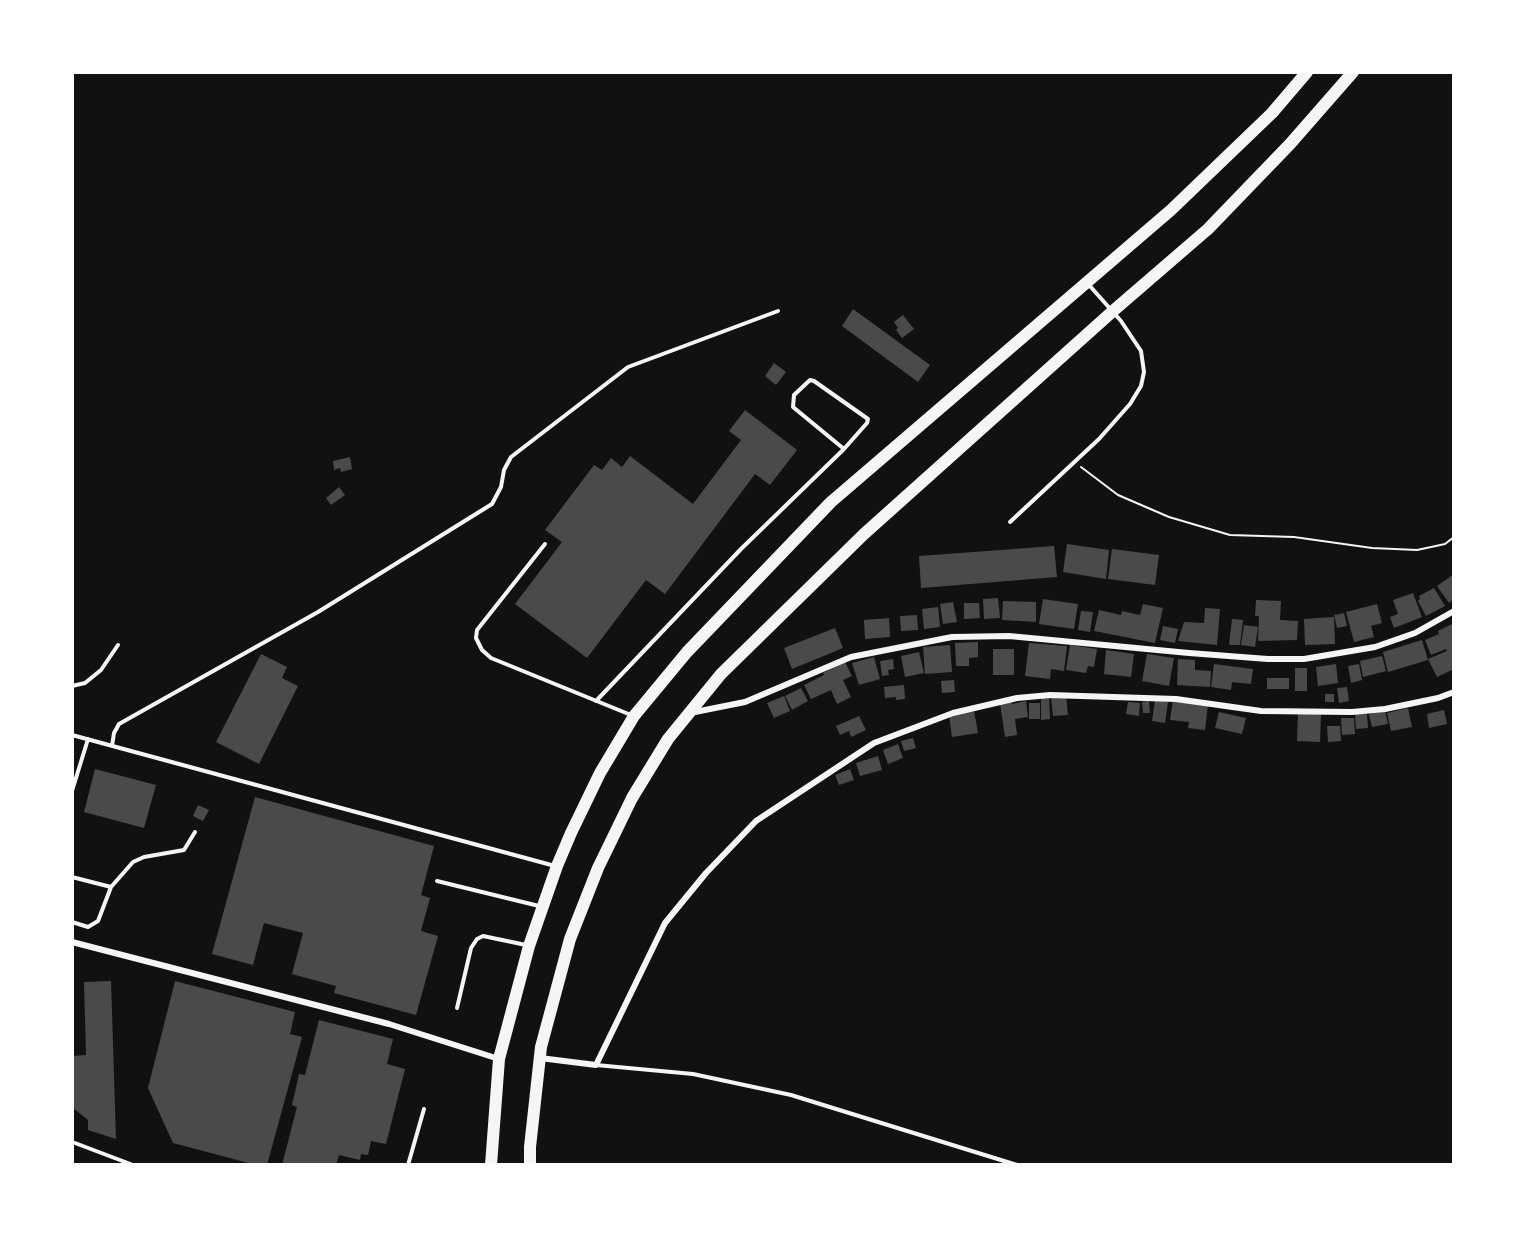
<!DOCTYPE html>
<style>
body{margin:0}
#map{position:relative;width:1526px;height:1237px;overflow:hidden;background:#111;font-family:"IBM Plex Sans",sans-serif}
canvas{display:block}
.frame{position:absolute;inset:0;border:74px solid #fff;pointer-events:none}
</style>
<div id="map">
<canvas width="1526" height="1237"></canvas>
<div class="frame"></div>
</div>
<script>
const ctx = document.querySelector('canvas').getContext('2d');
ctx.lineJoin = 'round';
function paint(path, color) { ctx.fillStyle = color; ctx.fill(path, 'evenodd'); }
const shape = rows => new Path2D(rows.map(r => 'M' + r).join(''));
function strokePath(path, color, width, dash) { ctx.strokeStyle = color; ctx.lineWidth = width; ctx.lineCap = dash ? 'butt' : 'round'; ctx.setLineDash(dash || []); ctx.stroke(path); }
paint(shape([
 [853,309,930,365,918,382,842,326],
 [903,315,914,329,902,338,896,330,898,328,894,322],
 [774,363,786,372,776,385,765,376],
 [745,410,797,450,770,485,755,474,665,594,646,580,587,658,515,604,562,542,545,530,594,465,602,470,611,458,622,467,630,456,693,504,741,440,729,431],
 [350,457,352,469,341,472,340,468,334,470,333,461],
 [339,487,345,495,331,505,326,498],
 [1067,544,1109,550,1106,579,1063,572],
 [1054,546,1057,577,921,588,919,556],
 [1112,549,1159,555,1155,585,1108,579],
 [1454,574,1454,599,1449,603,1437,586],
 [1434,588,1445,606,1426,616,1418,601,1420,599,1419,596],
 [1413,593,1422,617,1394,628,1390,617,1398,614,1393,600],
 [998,598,1000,618,984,619,983,599],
 [1043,599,1078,604,1074,629,1039,624],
 [1256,600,1281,601,1280,620,1298,621,1297,640,1258,641,1259,616,1255,616],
 [1003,601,1036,602,1036,622,1002,620],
 [953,602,957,622,943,624,940,604],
 [964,603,979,603,980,618,964,619],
 [1143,604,1163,608,1155,643,1094,631,1099,610,1121,615,1122,611,1140,615],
 [1377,604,1382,623,1371,626,1374,637,1354,642,1346,612],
 [938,607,940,627,924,629,922,609],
 [1205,608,1220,609,1217,645,1178,641,1184,622,1204,623],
 [1081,611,1093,612,1090,632,1078,630],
 [1344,613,1347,626,1337,628,1334,615],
 [917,615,918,630,901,631,900,616],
 [1334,617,1335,644,1305,645,1304,619],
 [889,618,890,637,865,639,864,620],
 [1232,619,1243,620,1240,645,1229,645],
 [1454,623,1454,669,1437,677,1428,659,1447,651,1446,649,1431,655,1425,640,1439,634,1438,631],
 [1244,625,1258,627,1255,647,1241,645],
 [1163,626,1178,629,1175,643,1160,640],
 [835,628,843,648,792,669,784,648],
 [1422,640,1428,660,1388,672,1383,652],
 [978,642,978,657,969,658,969,666,956,666,955,643],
 [1029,643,1067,646,1064,671,1051,669,1050,679,1025,676],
 [950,645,952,672,925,674,923,647],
 [1070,645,1097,649,1094,667,1088,666,1086,673,1066,670],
 [993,649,1014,649,1014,675,993,675],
 [1106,650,1134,654,1131,677,1104,674],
 [919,652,924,673,905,677,901,656],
 [261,654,287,667,282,678,298,686,259,764,216,742],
 [1147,654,1174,658,1169,686,1142,681],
 [1382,656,1386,671,1363,677,1360,661],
 [874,657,880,679,859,685,852,663],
 [893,659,894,669,888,670,889,675,882,676,880,661],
 [1178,659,1195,660,1195,670,1211,671,1210,687,1177,685],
 [845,662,852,676,843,680,851,697,837,704,831,690,811,699,804,685,824,675,823,673],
 [1214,664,1253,669,1251,684,1232,682,1231,690,1211,687],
 [1336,664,1338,683,1318,686,1316,667],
 [1359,664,1362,680,1351,683,1348,666],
 [1295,668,1307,668,1307,691,1295,691],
 [1267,678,1289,678,1289,689,1267,689],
 [954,680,955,692,942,693,941,681],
 [904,685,905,699,896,700,896,697,885,698,884,687],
 [1347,687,1349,701,1339,703,1337,688],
 [801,688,808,701,792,710,785,696],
 [1325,694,1334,694,1334,702,1325,702],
 [1066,695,1068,715,1053,716,1051,697],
 [784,696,790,711,774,718,767,703],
 [1041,697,1049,697,1050,719,1041,720],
 [1155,700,1168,702,1165,723,1152,721],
 [1173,700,1208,704,1205,730,1188,728,1189,722,1170,720],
 [1012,701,1012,704,1026,701,1028,717,1015,719,1017,735,1005,737,1000,703],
 [1149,701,1150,713,1143,713,1142,702],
 [1128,702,1140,703,1139,716,1126,714],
 [1029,703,1040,703,1040,719,1029,719],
 [1408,708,1412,727,1391,731,1387,713],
 [1444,710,1447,724,1429,728,1427,714],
 [974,711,978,733,952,737,949,715],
 [1385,711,1388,724,1372,727,1369,714],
 [1219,712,1246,718,1242,734,1215,728],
 [1298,713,1321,714,1320,742,1297,741],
 [1355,714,1367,714,1368,728,1356,729],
 [859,716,866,730,851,737,849,731,840,735,836,726],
 [1341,718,1354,718,1355,734,1342,735],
 [1327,726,1340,726,1341,741,1328,742],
 [913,738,916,748,904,751,901,741],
 [898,744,903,758,888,764,883,750],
 [878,756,882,770,860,776,856,763],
 [95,769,156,785,144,828,84,812],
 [850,769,854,780,839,785,835,775],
 [255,797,434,846,421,895,430,898,421,931,438,936,416,1015,334,993,336,986,292,974,303,933,264,923,253,965,212,954],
 [198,805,209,810,203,821,193,816],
 [111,981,116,1139,88,1130,88,1120,73,1108,72,1056,86,1055,84,982],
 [175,981,295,1012,290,1034,302,1037,267,1165,256,1165,173,1143,148,1088],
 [319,1020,393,1039,387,1064,405,1069,386,1144,371,1141,368,1155,361,1154,360,1160,339,1155,336,1165,282,1165,297,1107,292,1105,299,1074,305,1075]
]), '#4a4a4a');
strokePath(shape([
 [1081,467,1118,495,1169,517,1230,535,1294,537,1372,548,1417,550,1445,544,1454,537]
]), '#f5f5f5', 2);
strokePath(shape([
 [1010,522,1099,439,1130,404,1141,386,1144,372,1141,351,1121,321,1089,285],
 [545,544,477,630,476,638,482,650,491,658,631,715],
 [72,686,85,683,101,670,118,645],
 [596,701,741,549,844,449,867,423,868,419,814,381,810,380,794,395,793,407,844,449],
 [72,735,555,866],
 [112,746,114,733,119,724,318,612,492,504,501,487,504,470,511,457,628,367,778,311],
 [72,791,88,739],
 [72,877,111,887,133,862,144,857,184,850,195,832],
 [437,881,539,906],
 [72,922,88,927,98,921,111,887],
 [457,1008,471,948,477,939,483,936,526,945],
 [596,1065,693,1074,791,1095,1017,1165],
 [75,1143,133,1165],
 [408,1165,424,1109]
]), '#f5f5f5', 4);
strokePath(shape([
 [690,713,745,702,851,657,952,637,1009,636,1189,653,1268,659,1304,659,1375,647,1415,633,1454,611],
 [72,942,389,1024,499,1059],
 [540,1058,596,1065,665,923,706,873,756,821,874,743,953,713,1017,698,1050,695,1176,699,1261,711,1352,712,1385,709,1438,698,1454,692]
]), '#f5f5f5', 6);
strokePath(shape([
 [491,1165,499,1059,529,946,557,866,571,833,600,773,634,716,687,652,831,502,1171,210,1272,113,1307,72],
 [530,1165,530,1147,541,1047,570,939,598,868,632,798,668,739,721,674,864,534,1113,311,1208,229,1290,144,1353,72]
]), '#f5f5f5', 12);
</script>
